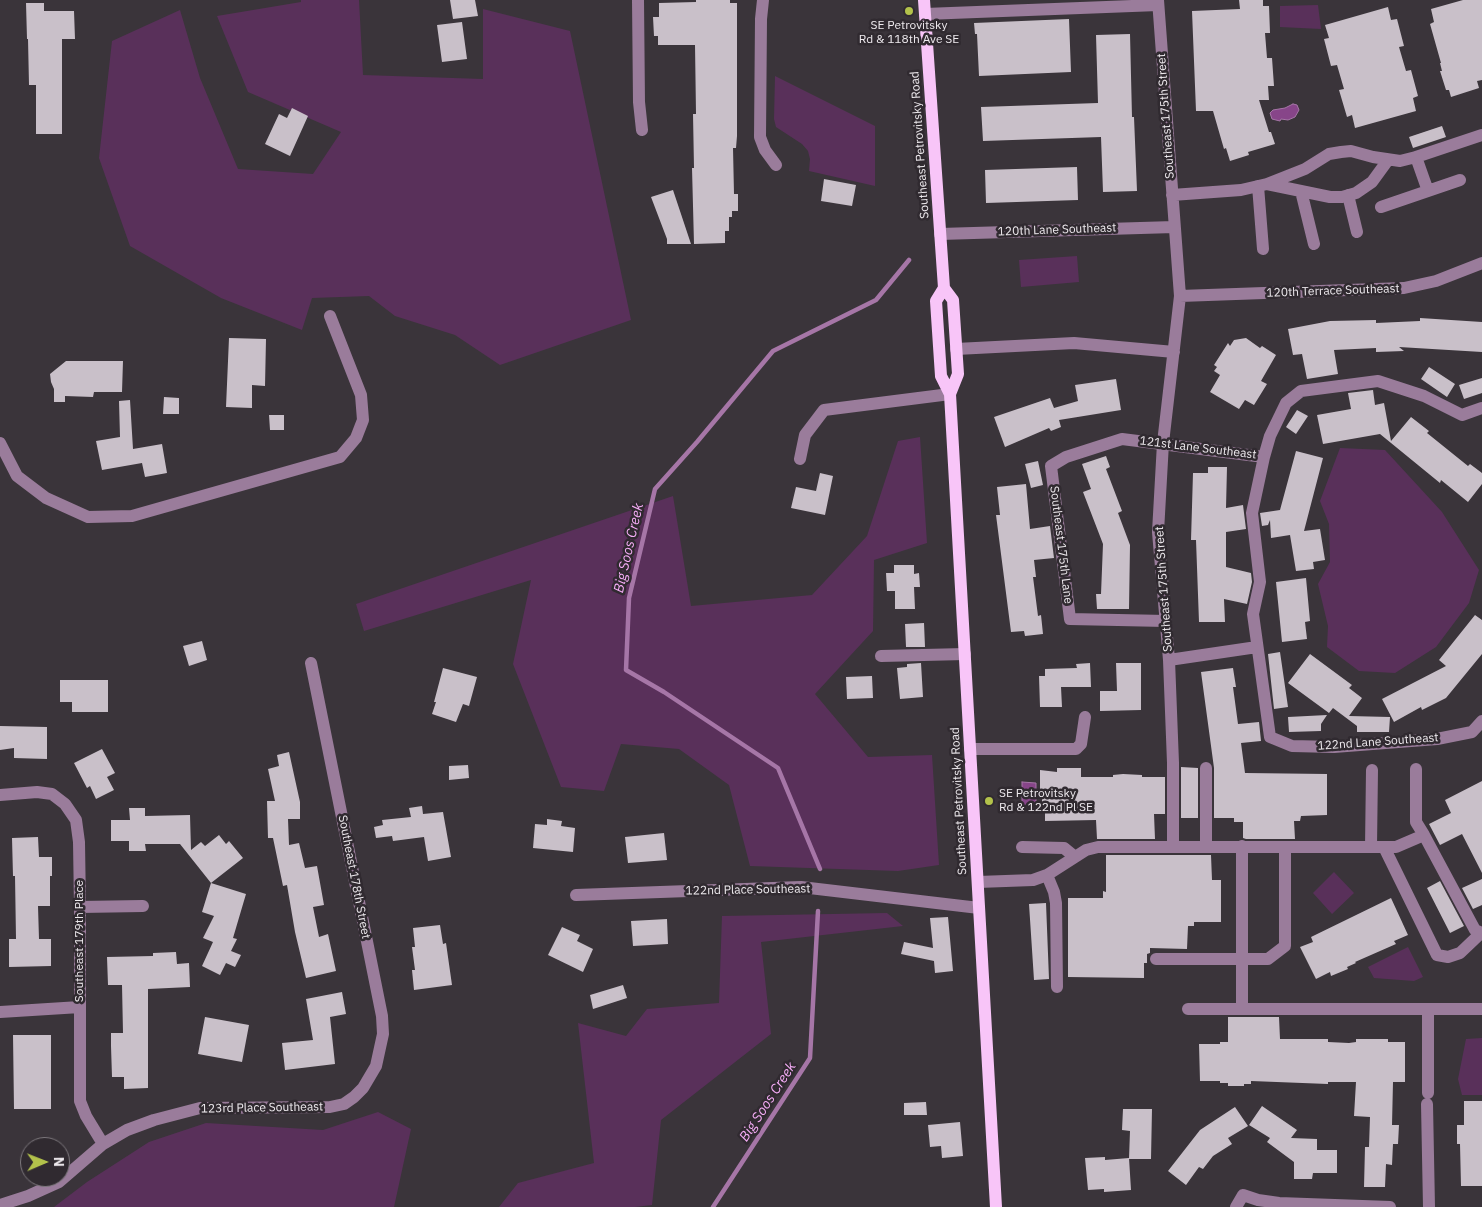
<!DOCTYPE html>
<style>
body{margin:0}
#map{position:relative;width:1482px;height:1207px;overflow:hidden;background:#3a343a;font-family:"IBM Plex Sans",sans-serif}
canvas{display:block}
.north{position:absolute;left:20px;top:1137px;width:50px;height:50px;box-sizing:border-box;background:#302a30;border:1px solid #7c777c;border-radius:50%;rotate:89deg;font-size:14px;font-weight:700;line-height:20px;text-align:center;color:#eeeaee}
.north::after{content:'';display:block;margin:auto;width:18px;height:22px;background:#b3c24b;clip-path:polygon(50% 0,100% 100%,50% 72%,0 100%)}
</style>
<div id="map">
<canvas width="1482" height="1207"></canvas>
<div class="north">N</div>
</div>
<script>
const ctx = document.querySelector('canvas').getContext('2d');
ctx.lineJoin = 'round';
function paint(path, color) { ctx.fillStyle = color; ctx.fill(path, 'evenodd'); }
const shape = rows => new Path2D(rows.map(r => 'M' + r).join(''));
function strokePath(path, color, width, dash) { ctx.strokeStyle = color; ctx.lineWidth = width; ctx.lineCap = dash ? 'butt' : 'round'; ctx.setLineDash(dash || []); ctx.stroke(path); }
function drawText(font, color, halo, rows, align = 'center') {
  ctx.font = font + ' "IBM Plex Sans",sans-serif'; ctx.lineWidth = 5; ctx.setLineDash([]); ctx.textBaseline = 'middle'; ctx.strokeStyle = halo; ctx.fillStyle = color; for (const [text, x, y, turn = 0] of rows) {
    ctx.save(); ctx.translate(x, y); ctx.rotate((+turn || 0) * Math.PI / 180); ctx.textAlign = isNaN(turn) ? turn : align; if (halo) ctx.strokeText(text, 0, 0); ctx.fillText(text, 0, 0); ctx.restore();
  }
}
paint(shape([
 [301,0,359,0,363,75,483,79,483,9,570,31,631,320,500,365,455,335,395,316,369,296,312,298,302,330,221,298,130,246,99,158,112,41,180,10,200,78,238,169,313,174,341,132,248,92,217,16,301,2],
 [1318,5,1321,29,1280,27,1280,6],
 [775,76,875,126,875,186,809,171,810,159,808,151,802,144,776,127,774,119],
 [1077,256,1079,282,1021,287,1019,260],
 [920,437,927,543,874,560,873,631,815,694,868,757,932,755,939,865,898,871,750,866,729,785,679,749,621,744,604,791,561,787,513,664,531,580,364,631,356,604,673,496,691,606,812,595,867,536,898,441],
 [1340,448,1385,450,1442,512,1479,570,1469,603,1436,647,1395,673,1359,671,1327,647,1328,626,1318,584,1330,562,1329,524,1320,501],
 [1334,872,1354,893,1332,914,1313,893],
 [887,913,903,926,761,942,771,1034,661,1120,652,1205,635,1207,499,1207,518,1183,594,1163,578,1023,626,1036,647,1009,719,1003,722,916],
 [1408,947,1423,977,1414,981,1374,978,1368,967],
 [1482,1038,1482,1095,1462,1095,1458,1079,1466,1039],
 [378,1112,411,1129,394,1207,54,1207,87,1182,149,1142,206,1123,323,1130]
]), '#59305a');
const water = shape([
 [1293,104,1297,105,1299,110,1295,117,1288,120,1281,119,1280,121,1272,119,1270,113,1273,110,1285,108,1293,104],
 [1022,782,1036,783,1036,806,1022,806,1022,782]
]);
paint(water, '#874589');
strokePath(water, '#a676a7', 1);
strokePath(shape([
 [820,869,778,768,664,692,626,670,629,598,655,489,697,442,773,351,876,300,909,260],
 [713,1207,810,1058,818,911]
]), '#a676a7', 4.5);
paint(shape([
 [450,0,475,0,478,16,453,19],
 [696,0,730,0,730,3,737,3,737,136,736,148,733,148,734,194,738,194,738,211,732,211,732,217,729,217,729,231,725,231,725,243,694,244,692,168,694,168,693,114,696,114,695,45,658,45,658,36,654,36,653,17,659,17,659,3,696,2],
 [1239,0,1263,0,1263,6,1269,6,1270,33,1265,33,1267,58,1272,58,1274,86,1268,86,1269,100,1259,100,1269,132,1271,132,1275,144,1248,152,1249,155,1230,161,1226,148,1224,149,1213,111,1196,111,1192,11,1240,9],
 [1463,0,1482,0,1482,80,1477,81,1479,88,1451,97,1449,90,1446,90,1440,71,1442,71,1440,63,1441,63,1430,24,1434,22,1431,9],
 [26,3,44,3,44,11,74,11,75,39,62,39,62,134,36,134,36,85,29,85,28,39,27,39],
 [1388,7,1391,20,1397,19,1404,46,1399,47,1406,71,1411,70,1418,96,1413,98,1416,111,1355,128,1352,115,1347,117,1339,90,1344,89,1337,65,1331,66,1324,39,1329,38,1325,25],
 [1069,19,1071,72,979,76,977,34,975,34,974,23],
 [462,22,467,59,442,62,437,25],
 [1130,34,1132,117,1134,117,1137,191,1103,192,1101,137,983,141,981,107,1098,103,1096,35],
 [292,108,308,116,290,156,265,144,279,114,287,118],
 [1442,126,1446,137,1413,148,1409,137],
 [1077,167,1078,200,986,203,985,170],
 [824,179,856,185,852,206,821,201],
 [673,190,691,244,667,244,667,239,651,197],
 [1420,318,1482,322,1482,352,1399,347,1404,351,1376,352,1376,348,1334,350,1338,374,1307,379,1302,354,1293,355,1288,329,1330,321,1376,320,1376,323,1420,321],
 [229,338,266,339,265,386,252,385,252,408,226,407],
 [1246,338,1260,348,1262,346,1276,355,1261,381,1267,384,1254,405,1245,400,1239,409,1210,392,1220,375,1214,371,1217,367,1214,365,1228,343,1230,346,1234,340],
 [66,361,123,361,122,392,94,392,93,397,65,396,65,402,54,402,54,389,51,382,50,374],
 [1429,367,1455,384,1447,397,1421,379],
 [1482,378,1482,393,1464,399,1459,385],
 [1116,379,1121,410,1059,420,1061,427,1051,431,1049,428,1005,447,994,417,1050,398,1054,408,1078,401,1075,385],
 [1373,390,1375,405,1384,403,1391,441,1411,417,1429,431,1427,433,1468,466,1470,464,1482,473,1482,484,1468,502,1441,480,1440,483,1380,434,1323,444,1317,415,1351,409,1348,393],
 [164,397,179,398,179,414,163,414],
 [130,400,133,449,162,444,167,473,145,477,142,463,102,470,96,441,120,437,119,401],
 [1297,410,1308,416,1296,434,1286,427],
 [269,415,284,415,284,430,270,430],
 [1296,451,1323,458,1304,531,1320,529,1325,560,1313,562,1314,569,1296,571,1290,535,1271,538,1270,520,1268,525,1262,526,1260,513,1280,510],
 [1106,456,1110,467,1106,469,1122,511,1118,513,1130,545,1129,609,1097,609,1096,594,1101,594,1103,544,1083,492,1091,489,1082,464],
 [1038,461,1043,485,1031,488,1025,464],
 [1208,467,1227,467,1226,508,1243,505,1246,529,1226,532,1226,567,1251,573,1252,582,1247,604,1224,599,1225,622,1199,622,1196,540,1191,540,1193,473,1208,473],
 [820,473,833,476,825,515,791,508,796,487,816,491],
 [1026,484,1030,529,1050,526,1054,558,1034,560,1036,577,1033,577,1038,616,1041,615,1043,634,1025,636,1024,631,1011,632,996,515,1000,515,997,487],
 [894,565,914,565,914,574,919,573,920,587,914,587,915,609,895,609,895,591,887,591,886,573,894,573],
 [1306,578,1310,621,1305,622,1307,639,1282,642,1276,582],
 [1475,615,1482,620,1482,654,1446,698,1422,710,1421,707,1394,722,1382,699,1446,666,1439,660],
 [924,623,925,647,906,647,905,624],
 [202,641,207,660,189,666,183,646],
 [1280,652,1288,707,1274,709,1268,654],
 [1310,654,1352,685,1349,688,1362,698,1349,716,1390,717,1389,732,1357,732,1357,726,1333,708,1329,713,1288,683],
 [921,663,923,697,900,699,897,668,907,667,907,664],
 [1090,663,1091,687,1061,687,1062,707,1040,707,1039,676,1045,676,1045,669,1077,668,1076,664],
 [1116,663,1141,663,1141,710,1100,711,1100,691,1117,691],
 [443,668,477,677,469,706,463,704,456,722,432,714,436,702,434,702],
 [1233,668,1236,687,1233,687,1238,724,1259,722,1261,741,1241,743,1245,773,1327,774,1327,815,1301,816,1300,821,1294,821,1295,839,1246,839,1243,838,1243,822,1234,822,1234,818,1214,818,1214,768,1201,672],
 [872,676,873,698,847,699,846,677],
 [60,680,108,680,108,712,72,712,72,702,60,702],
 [1327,715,1321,724,1321,731,1289,732,1288,717],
 [0,726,47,727,47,759,14,758,14,748,0,750],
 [102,749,115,773,107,777,114,790,96,799,90,786,87,788,74,763],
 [289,752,300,802,300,819,288,819,289,845,299,843,305,868,317,866,324,905,313,907,319,937,328,934,336,971,306,978,295,932,287,885,283,886,273,838,268,838,267,801,275,801,268,769,279,766,277,755],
 [468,765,469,778,449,780,449,766],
 [1181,767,1198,768,1198,818,1181,818],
 [1057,768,1081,768,1081,777,1113,777,1113,775,1123,774,1142,775,1142,777,1165,777,1165,814,1154,814,1155,839,1097,839,1096,820,1045,821,1045,812,1042,812,1042,797,1040,797,1040,770,1057,772],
 [1482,781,1482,873,1462,834,1440,845,1429,824,1451,813,1445,800],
 [422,806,423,814,443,812,451,857,428,861,424,837,393,841,392,836,376,838,374,827,383,825,382,820,411,817,409,808],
 [129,808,145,808,145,816,190,815,191,850,201,842,205,846,219,835,226,844,229,841,243,858,211,883,246,894,233,938,237,939,231,951,241,955,235,967,226,963,220,975,202,966,213,942,203,938,214,916,202,912,211,883,180,844,145,844,146,851,129,851,129,841,111,841,111,820,130,820],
 [547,819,562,821,561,826,575,828,573,852,533,848,535,824,547,825],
 [664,833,667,860,628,863,625,837],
 [38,837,39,857,52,857,52,876,50,876,50,906,38,906,39,939,51,939,51,966,9,967,9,939,16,939,15,876,13,876,12,838],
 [1106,855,1211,855,1212,880,1221,880,1221,922,1194,922,1194,926,1188,926,1187,949,1150,948,1150,953,1147,954,1147,963,1144,963,1144,978,1068,977,1068,898,1103,898,1103,891,1106,892],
 [1482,879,1482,905,1473,909,1462,888],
 [1440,881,1464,926,1450,933,1427,888],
 [1391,898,1408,935,1394,941,1396,944,1355,962,1356,963,1347,967,1348,969,1331,976,1330,972,1316,979,1300,947,1313,942,1311,937],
 [1046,903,1049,979,1034,980,1029,904],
 [948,917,953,971,935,973,934,961,901,954,904,942,933,948,930,918],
 [667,919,668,944,633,946,631,921],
 [440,925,443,944,446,943,452,985,414,990,412,970,415,970,412,947,415,947,413,928],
 [562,927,580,935,577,941,593,949,583,972,548,955],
 [176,952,177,964,189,963,190,987,148,989,148,1088,124,1089,124,1077,112,1077,111,1046,111,1033,123,1033,122,985,108,985,107,957,153,956,153,953],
 [623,985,627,998,593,1009,590,995],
 [342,992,346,1014,330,1017,335,1064,285,1070,282,1043,313,1040,306,999],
 [205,1017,249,1025,242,1062,198,1054],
 [1228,1017,1279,1017,1280,1039,1328,1039,1328,1042,1349,1043,1356,1042,1356,1039,1388,1039,1388,1042,1405,1042,1405,1082,1393,1082,1392,1125,1399,1125,1398,1144,1393,1144,1392,1165,1386,1164,1385,1187,1364,1187,1365,1147,1369,1147,1370,1117,1354,1116,1356,1082,1328,1082,1328,1084,1251,1081,1251,1084,1244,1084,1244,1086,1228,1086,1228,1083,1220,1083,1220,1081,1200,1081,1199,1044,1220,1044,1220,1042,1228,1042],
 [13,1035,51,1035,51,1109,14,1109],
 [1464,1101,1482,1101,1482,1186,1461,1186,1460,1144,1457,1144,1457,1125,1464,1125],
 [926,1102,927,1115,904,1115,904,1103],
 [1262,1106,1297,1130,1291,1138,1317,1139,1317,1150,1337,1150,1337,1173,1313,1173,1312,1179,1294,1179,1294,1162,1267,1142,1270,1138,1249,1125],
 [1235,1107,1248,1126,1228,1138,1232,1144,1213,1156,1203,1169,1199,1167,1186,1185,1168,1171,1200,1130],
 [1123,1109,1152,1109,1151,1159,1129,1159,1130,1131,1122,1130],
 [960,1122,963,1156,942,1158,941,1146,930,1147,928,1125],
 [1105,1157,1105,1160,1129,1158,1131,1190,1104,1192,1104,1189,1088,1190,1085,1158]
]), '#c9c0c9');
strokePath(shape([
 [638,0,639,102,642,130],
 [763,0,761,19,760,137,765,150,776,165],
 [1158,0,1180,296,1163,443,1158,532,1169,660,1173,763,1173,846],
 [925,14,1158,5],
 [1416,157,1428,191],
 [1267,184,1330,197,1342,197,1356,193,1372,182,1388,160],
 [1258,186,1263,249],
 [1301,191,1314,244],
 [1172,195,1241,190,1267,184,1305,169,1329,154,1341,152,1351,151,1373,157,1400,161,1416,157,1482,135],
 [1348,195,1357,232],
 [1381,207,1460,180],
 [940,234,1174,227],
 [1180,296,1404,288,1436,281,1482,263],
 [956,349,1074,343,1174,352],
 [0,443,17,476,46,498,88,517,132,516,340,457,356,438,363,420,361,395,330,316],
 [1264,457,1252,513,1260,582,1253,614,1270,737,1292,746,1334,747,1437,739,1472,732,1482,721],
 [800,459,805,435,824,410,950,394],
 [1166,621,1070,619,1051,466,1066,457,1122,439,1264,457,1270,436,1286,403,1301,391,1378,381,1424,396,1462,415,1482,408],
 [881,656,965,654],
 [1169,660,1257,647],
 [970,749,1076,749,1081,744,1085,717],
 [1416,769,1416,822,1424,835],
 [0,795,37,792,52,794,65,804,76,820,79,842,80,907,80,1101,86,1116,103,1144],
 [1206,846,1206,768],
 [1242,846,1242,1009,1482,1009],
 [1022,847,1064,848,1075,857],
 [1371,847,1372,770],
 [1384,847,1437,955,1448,957,1460,953,1481,933],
 [1047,875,1054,892,1056,903,1057,987],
 [978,882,1033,880,1047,875,1086,850,1098,847,1396,847,1424,835,1475,930,1482,933],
 [576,895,801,887,979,908],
 [80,907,143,906],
 [1156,959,1268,959,1285,946,1285,847],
 [1188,1009,1242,1009],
 [0,1012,80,1007],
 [1428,1093,1428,1009],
 [1427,1104,1429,1207],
 [0,1205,28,1196,59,1182,103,1144,127,1130,154,1120,200,1108,330,1107,344,1104,354,1097,363,1088,376,1066,383,1034,382,1016,311,663],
 [1236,1207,1243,1195,1258,1200,1279,1203,1390,1207]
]), '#9a7c9b', 12);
strokePath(shape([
 [924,0,944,288,953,300,958,374,950,394,996,1207],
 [944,288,936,301,941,376,950,394]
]), '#f8c5f8', 12);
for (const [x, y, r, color] of [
 [909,11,5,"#b3c24b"],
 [989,801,5,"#b3c24b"]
]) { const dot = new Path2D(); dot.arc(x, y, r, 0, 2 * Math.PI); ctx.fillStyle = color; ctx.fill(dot); strokePath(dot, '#302a30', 2); }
drawText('12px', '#eeeaee', '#302a30', [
 ["SE Petrovitsky",909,26],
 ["Rd & 118th Ave SE",909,40],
 ["SE Petrovitsky",999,794,"left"],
 ["Rd & 122nd Pl SE",999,808,"left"]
]);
drawText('12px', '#eeeaee', '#302a30', [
 ["Southeast 175th Street",1166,116,-94],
 ["Southeast Petrovitsky Road",920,145,-94],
 ["120th Lane Southeast",1057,230,-2],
 ["120th Terrace Southeast",1333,291,-2],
 ["121st Lane Southeast",1198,448,7],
 ["Southeast 175th Lane",1061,545,83],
 ["Southeast 175th Street",1164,589,-94],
 ["122nd Lane Southeast",1378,742,-4],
 ["Southeast Petrovitsky Road",959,801,-93],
 ["Southeast 178th Street",354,877,79],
 ["122nd Place Southeast",748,890,-1],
 ["Southeast 179th Place",80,941,-90],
 ["123rd Place Southeast",262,1108,-1]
]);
drawText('italic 14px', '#f6adf7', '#302a30', [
 ["Big Soos Creek",629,548,-77],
 ["Big Soos Creek",768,1102,-57]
]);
</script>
